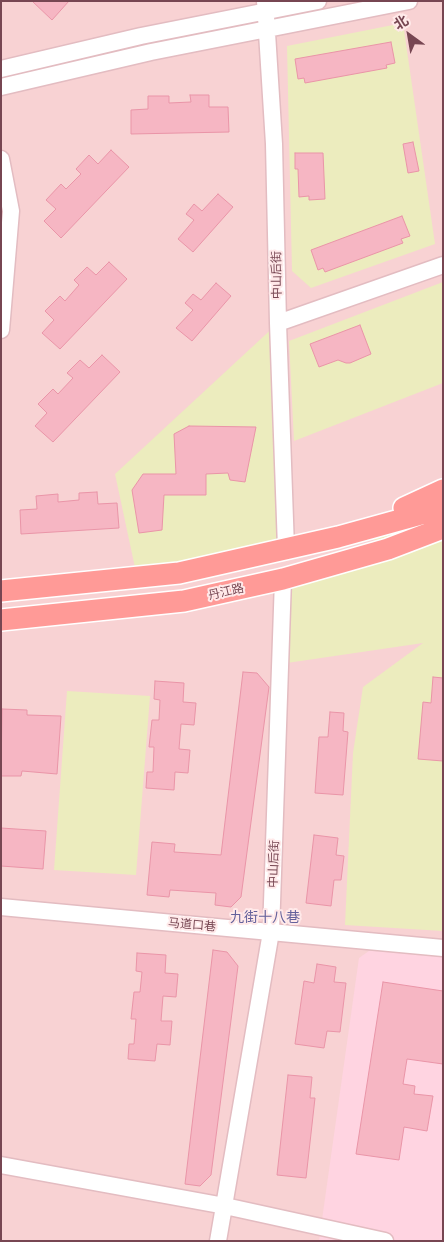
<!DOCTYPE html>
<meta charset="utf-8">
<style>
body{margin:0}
#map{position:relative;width:444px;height:1242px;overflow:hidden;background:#fee1e1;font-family:Raleway,"Noto Sans SC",sans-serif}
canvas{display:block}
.frame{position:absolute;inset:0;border:2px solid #774652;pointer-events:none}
.north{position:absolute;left:384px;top:10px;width:50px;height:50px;-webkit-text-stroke:4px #ffe9e9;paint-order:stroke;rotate:328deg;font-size:14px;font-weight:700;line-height:20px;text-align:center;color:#774652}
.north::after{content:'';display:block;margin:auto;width:18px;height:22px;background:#774652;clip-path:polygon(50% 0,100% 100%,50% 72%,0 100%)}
</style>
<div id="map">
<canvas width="444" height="1242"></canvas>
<div class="frame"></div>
<div class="north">北</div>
</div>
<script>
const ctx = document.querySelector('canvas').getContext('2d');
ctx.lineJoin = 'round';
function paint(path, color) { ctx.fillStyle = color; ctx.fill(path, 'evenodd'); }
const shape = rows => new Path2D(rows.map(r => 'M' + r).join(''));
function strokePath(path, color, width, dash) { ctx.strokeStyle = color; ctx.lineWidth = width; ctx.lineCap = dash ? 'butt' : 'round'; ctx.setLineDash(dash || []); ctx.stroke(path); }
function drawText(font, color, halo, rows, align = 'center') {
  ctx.font = font + ' Raleway,"Noto Sans SC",sans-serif'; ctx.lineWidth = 4; ctx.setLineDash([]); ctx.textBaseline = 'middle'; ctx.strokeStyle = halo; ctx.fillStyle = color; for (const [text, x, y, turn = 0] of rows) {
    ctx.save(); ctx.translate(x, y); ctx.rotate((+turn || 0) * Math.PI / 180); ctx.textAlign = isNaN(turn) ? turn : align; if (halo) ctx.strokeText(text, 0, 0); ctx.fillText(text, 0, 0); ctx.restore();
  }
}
paint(shape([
 [1,1,443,1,443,1241,1,1241]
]), '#f8d2d3');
paint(shape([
 [373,948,443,955,443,1241,319,1241,359,958]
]), '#ffd4e1');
paint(shape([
 [403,23,435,244,311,288,292,271,287,46],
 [443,282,443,383,294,441,289,341],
 [278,323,286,548,137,577,115,474],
 [443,490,443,931,345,925,353,753,363,687,423,643,280,664,283,579,387,549,361,530],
 [67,691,150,696,136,875,54,870]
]), '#ececbe');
const building = shape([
 [32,1,69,1,52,20,32,1],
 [391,42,395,63,386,65,387,68,305,83,304,78,298,79,295,59,391,42],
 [190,95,209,95,209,107,228,107,229,132,131,134,131,110,148,109,148,96,169,96,169,103,191,102,190,95],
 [413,142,419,171,408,173,403,144,413,142],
 [111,150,129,167,61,238,44,221,56,209,46,200,61,184,66,189,81,174,76,169,89,155,98,164,111,150],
 [295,153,323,153,325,199,309,200,309,196,299,197,298,169,295,169,295,153],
 [218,194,233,207,193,252,178,239,194,220,186,214,194,204,202,211,218,194],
 [402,216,410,236,401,239,403,243,325,272,323,268,318,270,311,250,402,216],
 [109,262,127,279,60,349,42,333,54,320,45,311,60,296,65,301,79,285,74,280,87,267,96,275,109,262],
 [216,283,231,296,192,341,176,328,193,310,185,303,193,294,201,300,216,283],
 [360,325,371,354,350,363,346,363,338,360,319,367,310,344,360,325],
 [102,355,120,372,53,442,35,426,47,413,38,404,53,389,58,394,73,378,67,373,80,360,89,368,102,355],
 [189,426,256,427,245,482,230,480,228,473,206,474,206,495,164,495,162,530,139,533,132,490,143,474,176,474,174,434,189,426],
 [97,492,98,504,117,503,119,528,21,534,20,510,37,509,36,496,58,494,58,502,79,500,79,493,97,492],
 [243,672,257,673,269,687,241,897,231,907,215,905,216,893,170,890,169,897,147,895,152,842,175,844,174,852,221,855,243,672],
 [433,677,443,678,443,761,418,759,423,702,431,703,433,677],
 [155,681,184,683,183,702,196,703,194,725,181,724,179,749,190,750,188,773,175,772,174,790,146,788,147,772,153,772,154,747,149,747,152,720,159,720,160,700,154,699,155,681],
 [2,709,27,710,27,715,61,716,57,774,22,771,21,776,1,776,2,709],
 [330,712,344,713,343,731,348,732,343,795,315,793,319,737,328,737,330,712],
 [1,828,46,831,43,869,1,866,1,828],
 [314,835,338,838,336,855,344,856,341,880,334,880,331,906,306,903,314,835],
 [213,950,227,952,238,966,211,1175,200,1186,185,1184,213,950],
 [137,953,166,955,165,973,178,974,176,997,163,996,161,1021,172,1021,170,1045,157,1044,155,1061,128,1059,129,1044,134,1044,136,1019,131,1019,134,992,140,992,142,972,136,971,137,953],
 [317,964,336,967,334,982,346,983,340,1032,327,1031,324,1048,295,1044,304,981,314,983,317,964],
 [383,982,443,991,443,1064,407,1059,403,1084,415,1086,414,1094,433,1096,427,1131,404,1127,399,1160,356,1154,383,982],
 [288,1075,312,1077,310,1098,315,1098,306,1178,277,1175,288,1075]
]);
paint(building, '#f6b6c3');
strokePath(building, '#ea95a8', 1);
const minor = shape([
 [265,1,274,144,278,323,286,548],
 [1,69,141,36,318,1],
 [1,87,151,52,409,1],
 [1,159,11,211,1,330],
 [278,323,443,265],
 [1,907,443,948],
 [1,1165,225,1206,385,1241],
 [218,1241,271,932,283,579]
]);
const major = shape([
 [404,508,443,490],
 [1,591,179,573,338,537,443,508],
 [1,620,184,601,283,579,388,549,443,528]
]);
strokePath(minor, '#e3bcc1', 19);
strokePath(major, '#fff', 24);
strokePath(minor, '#fff', 16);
strokePath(major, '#ff9a97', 21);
drawText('12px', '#774652', '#ffe9e9', [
 ["中山后街",277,275,-91],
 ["丹江路",226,592,-13],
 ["中山后街",274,864,-88],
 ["马道口巷",192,925,5]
]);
drawText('14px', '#64619b', '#ffe9e9', [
 ["九街十八巷",265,918]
]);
</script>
